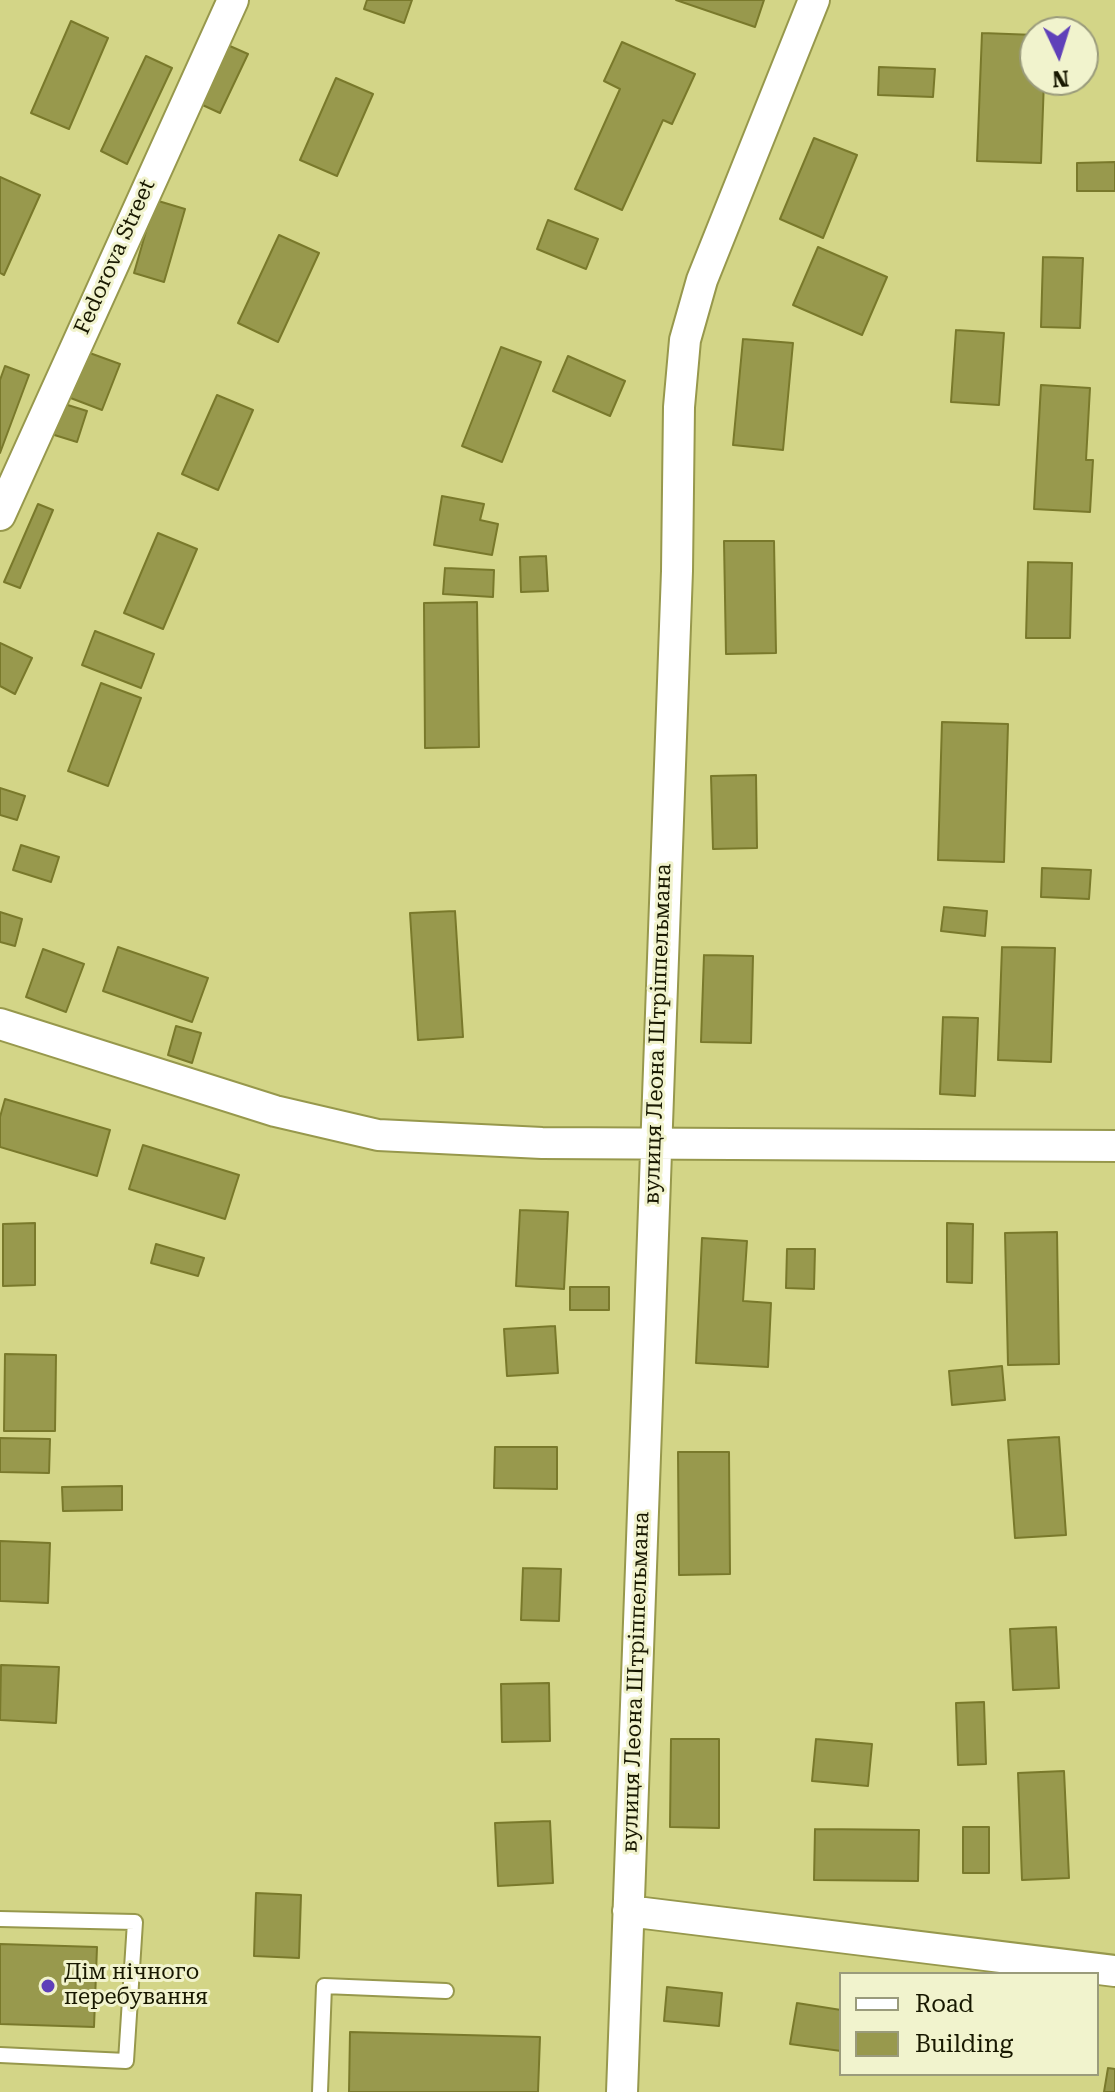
<!DOCTYPE html>
<meta charset="utf-8">
<style>
body{margin:0}
#map{position:relative;width:1115px;height:2092px;overflow:hidden;background:#d3d587;font-family:"Roboto Serif",serif}
canvas{display:block}
.legend{position:absolute;left:839px;top:1972px;width:260px;height:104px;box-sizing:border-box;background:#f1f3cd;border:2px solid #9a9b7b;margin:0;padding:10px 14px;list-style:none;font-size:24px;color:#181800}
.legend li{display:flex;align-items:center;gap:16px;height:40px}
.legend b{width:40px;border:2px solid #9a9b7b}
.north{position:absolute;left:1019px;top:16px;width:80px;height:80px;box-sizing:border-box;background:#f1f3cd;border:2px solid #9a9b7b;border-radius:50%;rotate:176deg;font-size:22px;font-weight:700;line-height:32px;text-align:center;color:#181800}
.north::after{content:'';display:block;margin:auto;width:28px;height:36px;background:#5f40b9;clip-path:polygon(50% 0,100% 100%,50% 72%,0 100%)}
</style>
<div id="map">
<canvas width="1115" height="2092"></canvas>
<ul class="legend">
<li><b style="height:10px;background:#fff"></b>Road</li>
<li><b style="height:22px;background:#98994d"></b>Building</li>
</ul>
<div class="north">N</div>
</div>
<script>
const ctx = document.querySelector('canvas').getContext('2d');
ctx.lineJoin = 'round';
function paint(path, color) { ctx.fillStyle = color; ctx.fill(path, 'evenodd'); }
const shape = rows => new Path2D(rows.map(r => 'M' + r).join(''));
function strokePath(path, color, width, dash) { ctx.strokeStyle = color; ctx.lineWidth = width; ctx.lineCap = dash ? 'butt' : 'round'; ctx.setLineDash(dash || []); ctx.stroke(path); }
function drawText(font, color, halo, rows, align = 'center') {
  ctx.font = font + ' "Roboto Serif",serif'; ctx.lineWidth = 6; ctx.setLineDash([]); ctx.textBaseline = 'middle'; ctx.strokeStyle = halo; ctx.fillStyle = color; for (const [text, x, y, turn = 0] of rows) {
    ctx.save(); ctx.translate(x, y); ctx.rotate((+turn || 0) * Math.PI / 180); ctx.textAlign = isNaN(turn) ? turn : align; if (halo) ctx.strokeText(text, 0, 0); ctx.fillText(text, 0, 0); ctx.restore();
  }
}
const building = shape([
 [367,0,412,0,404,23,364,9,367,0],
 [676,0,764,0,755,27,676,0],
 [71,21,108,38,69,129,31,113,71,21],
 [982,33,1035,35,1035,80,1044,80,1041,163,977,161,982,33],
 [622,42,695,74,672,124,663,120,622,210,575,189,620,89,604,81,622,42],
 [223,43,248,54,220,113,196,102,223,43],
 [146,56,172,68,127,164,101,151,146,56],
 [879,67,935,69,933,97,878,95,879,67],
 [336,78,373,94,337,176,300,160,336,78],
 [814,138,857,155,823,238,780,219,814,138],
 [1115,162,1115,191,1077,191,1077,163,1115,162],
 [0,177,40,195,4,275,0,273,0,177],
 [155,200,185,209,164,282,134,273,155,200],
 [548,220,598,239,586,269,537,249,548,220],
 [279,235,319,253,278,342,238,323,279,235],
 [818,247,887,277,862,335,793,305,818,247],
 [1043,257,1083,258,1080,328,1041,327,1043,257],
 [956,330,1004,333,999,405,951,402,956,330],
 [743,339,793,343,783,450,733,445,743,339],
 [501,347,541,362,502,462,462,446,501,347],
 [87,352,120,364,102,410,68,397,87,352],
 [568,356,625,381,610,416,553,391,568,356],
 [5,366,29,375,0,453,0,380,5,366],
 [1041,385,1090,388,1086,460,1093,460,1090,512,1034,509,1041,385],
 [217,395,253,410,218,490,182,474,217,395],
 [58,402,87,411,77,442,48,433,58,402],
 [442,496,484,504,480,520,498,524,492,555,434,545,442,496],
 [38,504,53,510,20,588,4,582,38,504],
 [158,533,197,549,163,629,124,613,158,533],
 [724,541,774,541,776,653,726,654,724,541],
 [546,556,548,591,521,592,520,557,546,556],
 [1028,562,1072,563,1070,638,1026,638,1028,562],
 [445,568,494,570,493,597,443,594,445,568],
 [477,602,479,747,425,748,424,603,477,602],
 [95,631,154,654,141,688,82,665,95,631],
 [0,643,32,658,15,694,0,686,0,643],
 [101,683,141,698,108,786,68,771,101,683],
 [942,722,1008,724,1004,862,938,860,942,722],
 [756,775,757,848,713,849,711,776,756,775],
 [0,788,25,796,17,820,0,815,0,788],
 [21,845,59,857,51,882,13,870,21,845],
 [1042,868,1091,870,1089,899,1041,897,1042,868],
 [944,907,987,911,985,936,941,931,944,907],
 [455,911,463,1037,418,1040,410,913,455,911],
 [0,912,22,919,15,946,0,942,0,912],
 [118,947,208,978,192,1022,103,991,118,947],
 [1002,947,1055,948,1051,1062,998,1060,1002,947],
 [43,949,84,964,66,1012,26,997,43,949],
 [704,955,753,956,751,1043,701,1042,704,955],
 [943,1017,978,1018,975,1096,940,1094,943,1017],
 [176,1026,201,1033,192,1063,168,1055,176,1026],
 [5,1099,110,1130,97,1176,0,1147,0,1117,5,1099],
 [143,1145,239,1175,225,1219,129,1189,143,1145],
 [520,1210,568,1212,564,1289,516,1286,520,1210],
 [35,1223,35,1285,3,1286,3,1224,35,1223],
 [947,1223,973,1224,972,1283,947,1282,947,1223],
 [1057,1232,1059,1364,1008,1365,1005,1233,1057,1232],
 [702,1238,747,1241,743,1301,771,1303,768,1367,696,1363,702,1238],
 [156,1244,204,1258,198,1276,151,1263,156,1244],
 [787,1249,815,1249,814,1289,786,1288,787,1249],
 [570,1287,609,1287,609,1310,570,1310,570,1287],
 [555,1326,558,1373,507,1376,504,1329,555,1326],
 [5,1354,56,1355,55,1431,4,1431,5,1354],
 [1002,1366,1005,1400,952,1405,949,1371,1002,1366],
 [1059,1437,1066,1535,1015,1538,1008,1440,1059,1437],
 [0,1438,50,1439,49,1473,0,1472,0,1438],
 [495,1447,557,1447,557,1489,494,1488,495,1447],
 [678,1452,729,1452,730,1574,679,1575,678,1452],
 [122,1486,122,1510,63,1511,62,1487,122,1486],
 [0,1541,50,1543,48,1603,0,1601,0,1541],
 [523,1568,561,1569,559,1621,521,1620,523,1568],
 [1056,1627,1059,1688,1013,1690,1010,1629,1056,1627],
 [1,1665,59,1667,56,1723,0,1720,1,1665],
 [549,1683,550,1741,502,1742,501,1684,549,1683],
 [984,1702,986,1764,958,1765,956,1703,984,1702],
 [671,1739,719,1739,719,1828,670,1827,671,1739],
 [816,1739,872,1744,868,1786,812,1781,816,1739],
 [1064,1771,1069,1878,1022,1880,1018,1773,1064,1771],
 [550,1821,553,1883,498,1886,495,1823,550,1821],
 [963,1827,989,1827,989,1873,963,1873,963,1827],
 [815,1829,919,1830,918,1881,814,1880,815,1829],
 [256,1893,301,1895,299,1958,254,1956,256,1893],
 [0,1944,97,1947,94,2027,0,2024,0,1944],
 [667,1987,722,1993,719,2026,664,2021,667,1987],
 [797,2003,841,2010,841,2051,790,2044,797,2003],
 [350,2032,540,2037,538,2092,349,2092,350,2032],
 [1108,2068,1115,2069,1115,2092,1104,2092,1108,2068]
]);
paint(building, '#98994d');
strokePath(building, '#79792b', 2);
const lane = shape([
 [0,1919,135,1922,126,2061,0,2055],
 [320,2092,324,1986,446,1991]
]);
const street = shape([
 [0,515,233,0],
 [0,1024,275,1111,378,1135,542,1143,1115,1146],
 [628,1911,1115,1971],
 [622,2092,677,571,679,407,685,340,702,280,814,0]
]);
strokePath(lane, '#97984c', 18);
strokePath(street, '#97984c', 34);
strokePath(lane, '#fff', 14);
strokePath(street, '#fff', 30);
for (const [x, y, r, color] of [
 [48,1986,8,"#5f40b9"]
]) { const dot = new Path2D(); dot.arc(x, y, r, 0, 2 * Math.PI); ctx.fillStyle = color; ctx.fill(dot); strokePath(dot, '#f1f3cd', 3); }
drawText('22px', '#181800', '#f1f3cd', [
 ["Fedorova Street",115,257,-66],
 ["вулиця Леона Штріппельмана",658,1034,-88],
 ["вулиця Леона Штріппельмана",636,1682,-88]
]);
drawText('22px', '#181800', '#f1f3cd', [
 ["Дім нічного",64,1973],
 ["перебування",64,1998]
], 'left');
</script>
